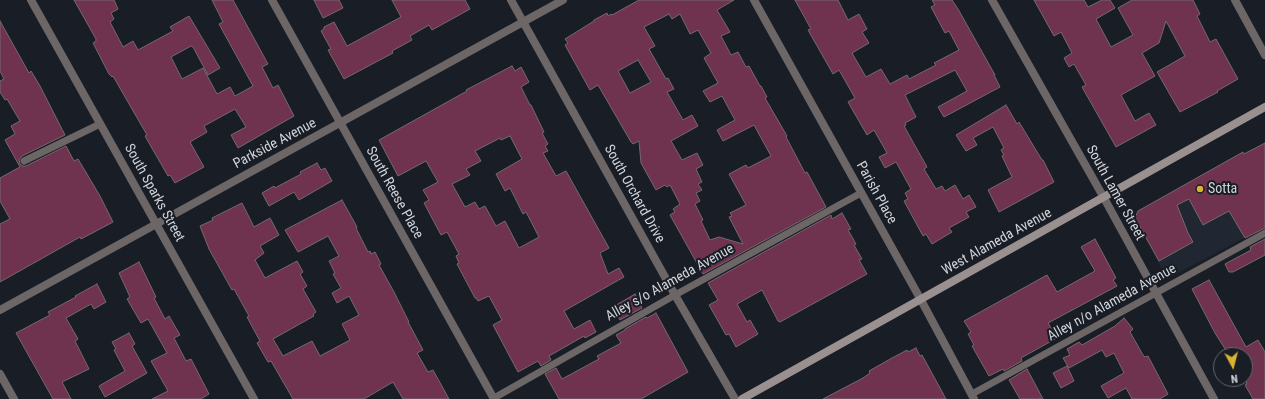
<!DOCTYPE html>
<style>
body{margin:0}
#map{position:relative;width:1265px;height:399px;overflow:hidden;background:#191d25;font-family:"Roboto Condensed",sans-serif}
canvas{display:block}
.north{position:absolute;left:1213px;top:347px;width:40px;height:40px;box-sizing:border-box;background:#191d25;border:1px solid #63666d;border-radius:50%;rotate:173deg;font-size:11px;font-weight:700;line-height:16px;text-align:center;color:#d1d4da}
.north::after{content:'';display:block;margin:auto;width:14px;height:18px;background:#d9b334;clip-path:polygon(50% 0,100% 100%,50% 72%,0 100%)}
</style>
<div id="map">
<canvas width="1265" height="399"></canvas>
<div class="north">N</div>
</div>
<script>
const ctx = document.querySelector('canvas').getContext('2d');
ctx.lineJoin = 'round';
function paint(path, color) { ctx.fillStyle = color; ctx.fill(path, 'evenodd'); }
const shape = rows => new Path2D(rows.map(r => 'M' + r).join(''));
function strokePath(path, color, width, dash) { ctx.strokeStyle = color; ctx.lineWidth = width; ctx.lineCap = dash ? 'butt' : 'round'; ctx.setLineDash(dash || []); ctx.stroke(path); }
function drawText(font, color, halo, rows, align = 'center') {
  ctx.font = font + ' "Roboto Condensed",sans-serif'; ctx.lineWidth = 4; ctx.setLineDash([]); ctx.textBaseline = 'middle'; ctx.strokeStyle = halo; ctx.fillStyle = color; for (const [text, x, y, turn = 0] of rows) {
    ctx.save(); ctx.translate(x, y); ctx.rotate((+turn || 0) * Math.PI / 180); ctx.textAlign = isNaN(turn) ? turn : align; if (halo) ctx.strokeText(text, 0, 0); ctx.fillText(text, 0, 0); ctx.restore();
  }
}
paint(shape([
 [1265,145,1265,227,1167,279,1134,217]
]), '#202632');
const building = shape([
 [74,0,114,0,118,9,111,13,114,19,110,22,123,47,133,41,138,50,173,31,170,27,189,16,220,68,208,75,193,47,191,46,171,57,182,79,203,68,217,94,230,87,235,96,253,86,219,24,223,22,212,0,233,0,268,64,262,67,273,88,278,85,294,116,238,148,231,135,246,127,235,109,204,126,207,132,190,142,204,167,175,183,170,175,168,176,153,150,145,136,147,135,113,76,112,77,109,74,93,43,96,41,96,39,74,0],
 [314,0,339,0,343,8,323,18,314,0],
 [392,0,465,0,470,9,432,30,429,25,410,36,412,40,392,51,393,53,344,79,328,50,331,49,321,31,324,29,324,27,334,22,347,46,401,17,392,0],
 [639,0,734,0,717,10,730,32,721,36,731,55,738,52,746,67,749,66,760,86,761,86,767,97,765,98,787,136,786,137,805,173,807,172,826,207,703,274,670,215,675,212,673,209,680,204,670,185,667,187,665,185,656,190,641,163,639,141,633,144,631,142,598,85,590,90,565,45,568,43,565,39,594,21,594,20,607,13,608,16,611,14,612,15,639,0],
 [669,14,672,19,680,14,690,34,698,30,711,53,704,58,718,83,703,91,710,102,722,96,735,120,717,130,723,141,754,125,771,156,748,168,746,165,729,174,746,205,730,213,732,216,729,217,743,244,719,237,710,240,701,221,703,220,695,204,700,201,696,193,702,190,698,184,702,182,696,169,703,165,697,153,682,160,671,141,698,126,692,115,683,120,667,92,674,89,668,78,666,79,649,49,655,46,644,27,669,14],
 [638,60,651,82,630,93,618,71,638,60],
 [795,0,838,0,848,20,859,14,867,29,862,32,869,43,852,53,866,77,881,69,890,84,907,75,909,79,936,65,934,63,959,50,949,31,945,33,931,7,935,5,932,0,952,0,958,9,995,75,994,75,1000,87,944,117,938,107,967,91,955,70,905,95,916,117,905,123,906,125,904,126,927,167,924,169,936,189,942,186,945,191,955,185,963,199,969,195,976,207,966,212,969,217,949,228,952,232,932,244,926,234,923,236,904,201,908,199,905,193,911,189,896,162,885,168,879,157,887,153,874,130,867,135,848,102,855,98,839,70,833,74,808,30,811,29,795,0],
 [1034,0,1084,0,1088,7,1102,0,1110,0,1115,8,1096,19,1111,47,1133,35,1118,8,1132,0,1193,0,1200,14,1197,16,1210,42,1216,39,1238,79,1217,91,1218,92,1180,112,1157,72,1185,56,1166,21,1159,43,1142,53,1155,76,1121,95,1135,121,1149,113,1156,125,1116,147,1082,87,1086,85,1074,64,1069,67,1064,58,1072,53,1061,32,1054,36,1034,0],
 [0,21,29,73,31,71,40,86,65,135,22,156,19,160,20,164,23,166,26,166,66,146,74,161,78,159,100,196,113,222,81,239,80,237,0,282,0,224,10,219,0,201,0,178,20,167,5,140,15,134,11,126,20,121,7,99,5,100,0,92,0,81,4,79,0,71,0,21],
 [512,66,515,71,521,67,529,82,521,87,530,105,531,105,544,132,542,133,548,144,545,146,548,151,543,153,556,176,566,171,609,248,600,253,608,274,619,268,624,277,564,311,574,329,590,320,596,332,585,338,584,336,549,356,551,360,541,366,538,361,518,372,493,325,502,320,489,296,478,301,476,298,475,298,457,264,459,263,456,256,459,254,447,232,441,235,424,203,429,200,423,190,438,182,426,161,398,176,379,140,467,91,466,90,512,66],
 [510,136,522,159,496,174,505,191,510,188,523,214,526,212,539,237,519,248,505,221,496,226,485,206,479,209,475,202,465,207,452,184,470,175,466,169,481,161,475,151,500,138,501,140,510,136],
 [1006,105,1017,124,1019,122,1042,160,1043,160,1054,182,999,212,988,190,1012,177,1002,156,1004,155,1001,150,1004,148,993,127,973,138,977,145,966,151,956,135,1006,105],
 [1265,143,1265,228,1245,238,1229,211,1203,225,1189,199,1177,205,1188,233,1193,242,1159,261,1139,225,1136,227,1135,218,1138,211,1243,152,1244,154,1265,143],
 [317,163,321,170,325,168,332,181,299,200,294,192,269,206,262,193,274,186,275,188,301,174,300,172,317,163],
 [342,200,357,227,356,228,368,252,370,251,371,254,375,252,381,264,379,265,394,292,409,322,408,322,423,350,417,353,428,372,433,370,449,399,403,399,393,382,364,399,293,399,271,361,268,362,257,343,260,341,247,317,249,316,234,289,232,290,209,249,200,226,213,220,212,218,242,203,254,227,270,218,279,235,260,246,264,253,255,260,265,278,297,261,303,272,300,274,307,286,303,289,316,312,313,314,314,316,273,339,283,356,312,341,320,356,350,340,342,324,359,315,349,296,337,303,332,293,341,288,333,274,335,273,329,261,339,256,328,236,298,252,285,230,342,200],
 [842,213,851,229,848,230,856,244,854,245,862,259,859,260,867,274,780,322,778,321,762,290,737,304,747,322,750,320,758,334,736,347,729,334,726,335,709,305,718,300,708,283,831,215,832,219,842,213],
 [1095,239,1116,278,1113,280,1117,286,1048,323,1057,338,1021,358,1022,361,1004,371,1003,369,989,376,972,346,974,345,968,334,971,332,964,321,1047,275,1057,292,1095,271,1081,247,1095,239],
 [1265,239,1265,255,1233,272,1229,272,1225,264,1251,250,1250,247,1265,239],
 [139,262,156,297,154,298,165,319,169,316,180,335,174,338,186,361,191,359,209,394,201,399,152,399,168,391,151,361,167,353,148,319,141,323,127,299,130,297,119,273,139,262],
 [1209,280,1246,347,1258,340,1265,352,1265,399,1253,399,1245,385,1247,384,1245,379,1245,355,1229,355,1215,333,1192,289,1209,280],
 [97,284,106,302,94,309,91,304,66,318,78,339,75,341,89,369,62,382,71,399,53,399,16,333,50,315,48,312,76,297,75,296,97,284],
 [635,294,642,308,620,320,613,307,635,294],
 [656,313,688,372,641,399,559,399,545,374,556,368,562,379,599,359,597,356,621,343,616,335,625,330,625,329,646,317,647,318,656,313],
 [1124,318,1133,329,1130,332,1143,355,1145,357,1148,356,1168,394,1160,399,1132,399,1126,388,1108,398,1101,386,1124,373,1114,353,1106,357,1102,350,1069,368,1063,358,1070,355,1067,349,1079,342,1082,345,1115,326,1124,318],
 [129,333,135,344,132,346,147,373,105,397,99,386,125,371,114,350,116,349,112,342,129,333],
 [916,348,920,356,922,355,946,399,823,399,863,378,870,373,869,371,892,358,907,350,908,352,916,348],
 [1067,366,1074,381,1061,388,1053,373,1067,366],
 [1027,369,1043,399,1020,399,1009,380,1027,369]
]);
paint(building, '#6f324f');
strokePath(building, '#76696e', 1);
strokePath(shape([
 [24,161,100,124],
 [972,394,1265,233],
 [494,398,675,295,861,193]
]), '#6c6666', 7);
strokePath(shape([
 [31,0,254,399],
 [272,0,494,399],
 [511,0,675,295,735,399],
 [754,0,921,300,974,399],
 [992,0,1104,198,1214,399],
 [1235,0,1265,55],
 [0,310,563,0],
 [0,374,14,399]
]), '#6c6666', 8);
strokePath(shape([
 [742,399,1265,107]
]), '#9a9090', 8);
for (const [x, y, r, color] of [
 [1200,189,4,"#d9b334"]
]) { const dot = new Path2D(); dot.arc(x, y, r, 0, 2 * Math.PI); ctx.fillStyle = color; ctx.fill(dot); strokePath(dot, '#191d25', 1.5); }
drawText('14px', '#d1d4da', '#191d25', [
 ["Parkside Avenue",275,144,-28],
 ["South Sparks Street",154,193,61],
 ["South Reese Place",394,193,61],
 ["Parish Place",876,193,61],
 ["South Lamer Street",1115,193,61],
 ["South Orchard Drive",634,194,61],
 ["West Alameda Avenue",997,242,-29],
 ["Alley s/o Alameda Avenue",670,283,-29],
 ["Alley n/o Alameda Avenue",1112,303,-29]
]);
drawText('14px', '#d1d4da', '#191d25', [
 ["Sotta",1208,189]
], 'left');
</script>
